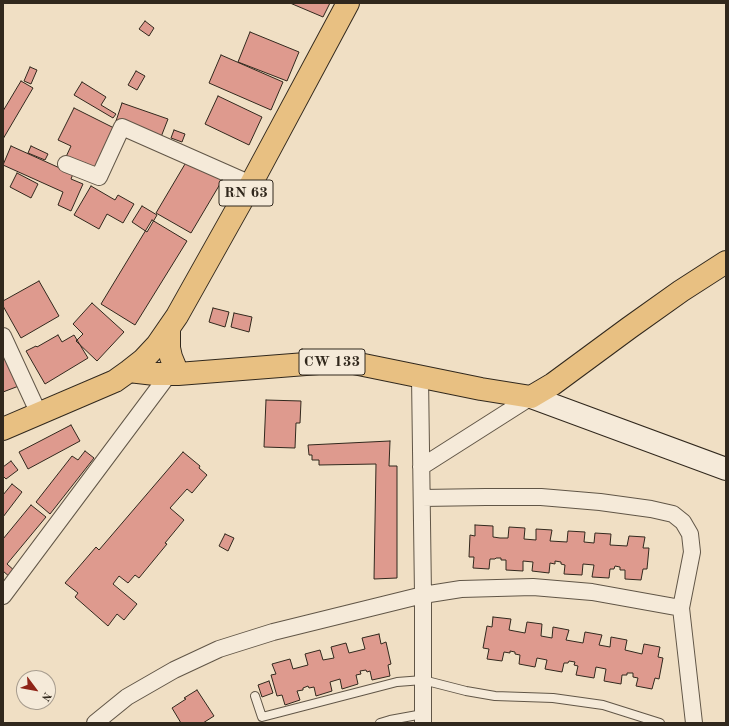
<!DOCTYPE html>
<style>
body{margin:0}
#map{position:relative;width:729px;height:726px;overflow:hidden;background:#f0dfc4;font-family:"Old Standard TT",serif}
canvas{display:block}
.frame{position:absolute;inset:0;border:4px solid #31281d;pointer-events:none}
.north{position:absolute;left:16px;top:670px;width:40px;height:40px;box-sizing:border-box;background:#f5ead9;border:1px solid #a79c8e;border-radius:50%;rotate:122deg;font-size:11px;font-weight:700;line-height:16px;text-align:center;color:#31281d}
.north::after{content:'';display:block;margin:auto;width:14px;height:18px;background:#8f2418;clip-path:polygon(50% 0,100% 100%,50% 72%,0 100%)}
</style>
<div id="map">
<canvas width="729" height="726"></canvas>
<div class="frame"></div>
<div class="north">N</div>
</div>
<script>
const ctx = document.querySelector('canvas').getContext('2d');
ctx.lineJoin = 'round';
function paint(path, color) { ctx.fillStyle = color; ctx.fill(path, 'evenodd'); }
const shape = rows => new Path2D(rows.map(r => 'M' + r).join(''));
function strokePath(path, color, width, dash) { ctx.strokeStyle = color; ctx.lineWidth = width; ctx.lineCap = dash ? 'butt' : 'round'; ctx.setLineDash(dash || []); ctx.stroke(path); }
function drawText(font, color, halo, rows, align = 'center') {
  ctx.font = font + ' "Old Standard TT",serif'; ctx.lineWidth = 3; ctx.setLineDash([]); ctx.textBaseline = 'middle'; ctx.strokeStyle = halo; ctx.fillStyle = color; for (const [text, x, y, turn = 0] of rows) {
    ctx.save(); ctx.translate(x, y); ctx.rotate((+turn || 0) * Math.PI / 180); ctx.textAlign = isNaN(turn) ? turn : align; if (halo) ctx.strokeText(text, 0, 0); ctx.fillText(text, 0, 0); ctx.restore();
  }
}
const building = shape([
 [290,3,330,3,323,17,290,3],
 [145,21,154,28,149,36,139,29,145,21],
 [250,32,299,52,287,81,238,62,250,32],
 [221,55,283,82,271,110,209,83,221,55],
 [30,67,37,70,31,84,24,81,30,67],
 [136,71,145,76,137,90,128,85,136,71],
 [21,81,33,88,3,139,3,111,21,81],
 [82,82,106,97,101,105,116,114,113,118,74,95,82,82],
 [218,96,262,117,249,145,205,124,218,96],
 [122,103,168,119,161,137,116,121,122,103],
 [74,108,122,132,100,176,65,159,71,146,58,140,74,108],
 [174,130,185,134,182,142,171,138,174,130],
 [11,146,73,174,71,179,83,184,71,211,58,205,63,192,3,165,11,146],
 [31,146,48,154,45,160,28,153,31,146],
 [188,159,223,179,191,233,156,213,188,159],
 [17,173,38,184,31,198,10,187,17,173],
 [91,186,115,200,118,195,134,204,123,223,107,214,99,229,74,215,91,186],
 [142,206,157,215,147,232,132,222,142,206],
 [152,220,187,241,135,325,101,304,152,220],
 [39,281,59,316,21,338,3,306,3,301,39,281],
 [92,303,124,332,97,361,76,341,83,334,73,324,92,303],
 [213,308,229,312,225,327,209,322,213,308],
 [234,313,252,317,249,332,231,327,234,313],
 [58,335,62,342,74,335,88,358,45,384,26,351,36,346,37,347,58,335],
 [3,347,24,384,3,392,3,347],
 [266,400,301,401,300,423,296,423,295,448,264,447,266,400],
 [71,425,80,441,28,469,19,452,71,425],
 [390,441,389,466,397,466,397,578,374,579,376,464,319,465,319,460,312,460,312,455,309,455,308,445,390,441],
 [85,451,94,458,50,514,36,502,72,456,78,460,85,451],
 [183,452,200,466,199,468,207,475,192,493,187,489,170,508,184,520,165,543,167,544,139,578,135,575,128,583,119,576,113,584,137,604,124,620,117,614,108,626,75,597,78,593,65,583,96,547,99,550,183,452],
 [11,461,18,470,6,479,3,476,3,467,11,461],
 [12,484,22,492,3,517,3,495,12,484],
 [31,505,46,517,7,564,16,572,11,578,3,571,3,539,31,505],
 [475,525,493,526,493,537,500,538,508,538,509,527,525,528,524,539,536,540,536,529,552,530,550,541,567,542,568,531,585,532,584,542,594,543,595,533,611,534,610,545,627,546,629,536,645,537,643,548,649,548,647,569,643,569,641,580,625,579,625,570,620,570,620,567,615,566,614,569,610,569,609,578,592,577,594,565,583,564,582,575,564,574,565,565,561,564,561,562,555,561,555,564,550,563,549,573,532,571,533,562,523,561,523,571,506,570,506,560,501,560,501,558,496,558,495,559,490,559,489,569,473,568,474,557,469,557,470,535,475,536,475,525],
 [225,534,234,538,228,551,219,546,225,534],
 [493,617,511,619,509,630,525,633,527,622,542,624,541,636,552,638,553,627,569,630,566,640,583,643,585,632,602,635,599,645,610,647,611,637,627,640,625,650,642,654,644,644,660,647,658,657,663,658,659,679,655,678,652,689,636,686,638,678,633,677,633,673,627,673,627,675,622,675,621,684,604,681,606,669,596,667,594,678,576,675,578,666,574,665,575,662,569,661,568,663,564,663,562,672,545,669,547,660,537,658,535,667,519,664,520,655,515,654,515,652,510,651,510,653,504,652,502,661,487,659,489,649,483,648,487,626,492,627,493,617],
 [379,634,381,644,386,642,391,664,388,665,390,676,372,680,370,671,367,672,366,670,360,671,361,674,356,675,358,684,342,689,340,679,330,682,332,691,316,696,314,687,309,688,308,686,303,688,303,690,297,691,300,700,285,705,282,695,277,696,271,675,276,674,272,664,290,659,293,669,308,665,305,654,320,650,323,660,334,658,331,647,346,643,349,653,365,649,362,638,379,634],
 [269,681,273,693,262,697,258,685,269,681],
 [197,690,214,716,203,723,181,723,172,708,186,699,184,698,197,690]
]);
paint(building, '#de9a8e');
strokePath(building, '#31281d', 1);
const lane = shape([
 [255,696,262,717,397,682,423,680,466,691,495,696,553,698,603,705,660,723],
 [380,723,390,720,423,714]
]);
const street = shape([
 [66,164,99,177,122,127,251,184],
 [3,336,39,414],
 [420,377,423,595,423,723],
 [421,467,531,397],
 [422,498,486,497,541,497,600,502,651,509,673,514,683,522,690,534,692,552,681,608,694,723],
 [3,596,169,374],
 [95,723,127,697,174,670,219,649,273,632,423,595,461,589,533,587,592,592,681,608]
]);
const secondary = shape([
 [531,397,726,469]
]);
const primary = shape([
 [169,329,169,348,171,357,178,374],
 [129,371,155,374,178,374,344,361,481,389,531,397,553,384,629,328,681,291,726,262],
 [3,429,115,381,129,371,143,360,157,345,177,316,251,184,348,3]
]);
strokePath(lane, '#615647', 10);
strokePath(street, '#615647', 18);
strokePath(secondary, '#31281d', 24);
strokePath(primary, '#31281d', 24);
strokePath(lane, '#f5ead9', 8);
strokePath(street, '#f5ead9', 16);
strokePath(secondary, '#f5ead9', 22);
strokePath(primary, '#e8c082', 22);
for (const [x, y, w] of [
 [246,193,54],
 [332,362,66]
]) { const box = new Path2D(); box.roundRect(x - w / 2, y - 13, w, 26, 3); ctx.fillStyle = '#f5ead9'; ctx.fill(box); strokePath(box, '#31281d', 1); }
drawText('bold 15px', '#31281d', null, [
 ["RN 63",246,193],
 ["CW 133",332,362]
]);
</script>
